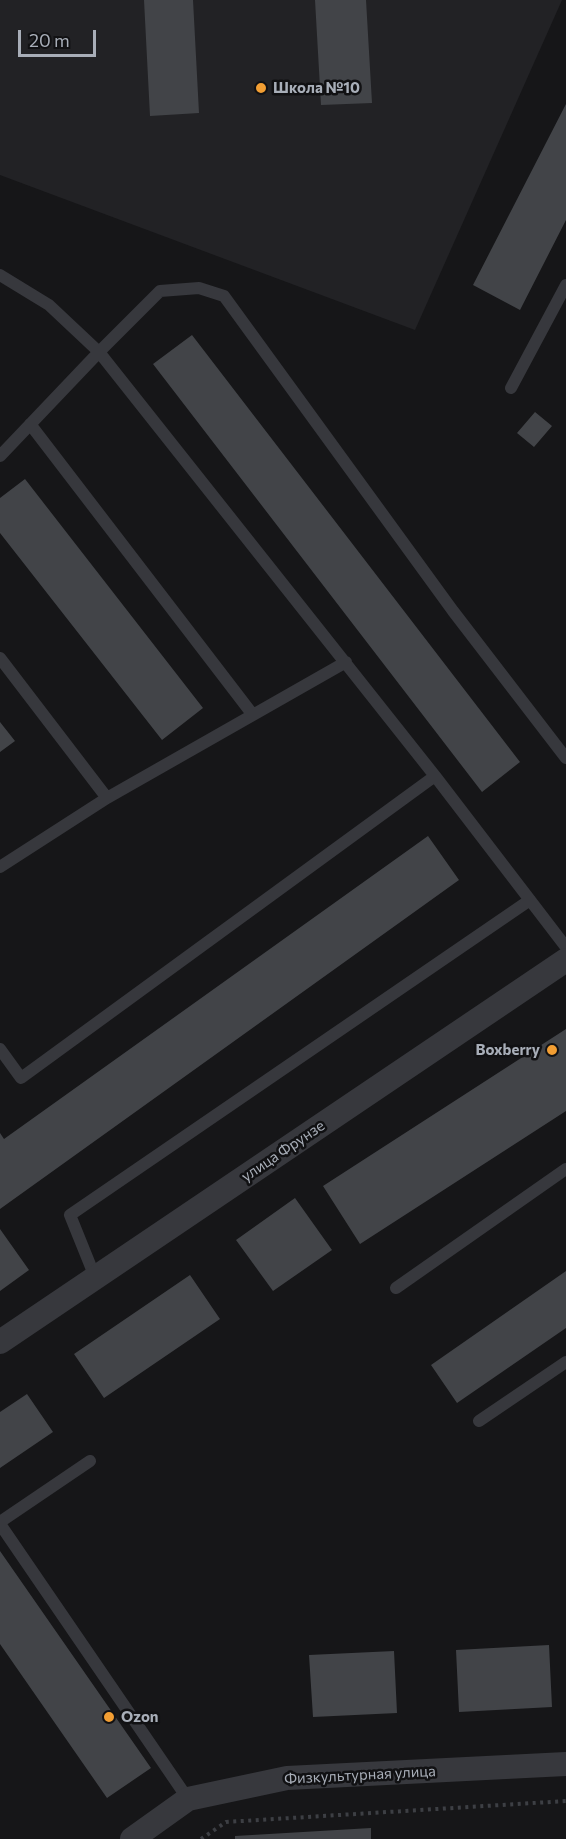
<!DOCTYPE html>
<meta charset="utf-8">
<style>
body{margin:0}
#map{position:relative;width:566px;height:1839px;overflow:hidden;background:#161618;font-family:Commissioner,sans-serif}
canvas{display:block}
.scale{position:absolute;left:18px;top:30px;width:78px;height:27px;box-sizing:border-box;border:3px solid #a8aeb8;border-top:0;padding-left:8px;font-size:18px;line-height:21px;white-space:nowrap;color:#a8aeb8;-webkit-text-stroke:4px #111113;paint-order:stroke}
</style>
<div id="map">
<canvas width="566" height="1839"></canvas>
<div class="scale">20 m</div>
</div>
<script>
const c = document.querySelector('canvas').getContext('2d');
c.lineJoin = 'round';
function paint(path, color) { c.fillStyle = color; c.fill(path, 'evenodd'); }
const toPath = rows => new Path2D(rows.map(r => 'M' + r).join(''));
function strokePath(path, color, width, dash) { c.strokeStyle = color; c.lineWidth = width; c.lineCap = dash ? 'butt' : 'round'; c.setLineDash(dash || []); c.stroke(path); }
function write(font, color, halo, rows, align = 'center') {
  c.font = font + ' Commissioner,sans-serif'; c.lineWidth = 5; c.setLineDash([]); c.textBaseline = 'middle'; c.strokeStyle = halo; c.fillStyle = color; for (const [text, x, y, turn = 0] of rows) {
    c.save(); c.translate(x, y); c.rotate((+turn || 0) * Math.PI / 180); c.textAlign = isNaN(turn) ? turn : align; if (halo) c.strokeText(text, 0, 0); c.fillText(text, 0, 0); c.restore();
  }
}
paint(toPath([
 [0,0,562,0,415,330,0,175]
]), '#222225');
paint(toPath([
 [144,0,193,0,199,113,150,116],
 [315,0,366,0,372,103,321,105],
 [566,104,566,220,520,310,473,285],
 [192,335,520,762,482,792,153,364],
 [535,412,552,426,534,447,517,433],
 [25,479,203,708,162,740,0,533,0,498],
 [0,722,15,741,0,752],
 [428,836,459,880,0,1209,0,1133,4,1139],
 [566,1029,566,1111,360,1244,323,1186],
 [295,1198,332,1250,273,1291,236,1240],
 [0,1229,29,1270,0,1291],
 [566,1271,566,1328,457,1403,431,1365],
 [190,1275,220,1319,104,1398,74,1354],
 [27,1394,53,1432,0,1468,0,1412],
 [0,1551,151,1768,107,1798,0,1644],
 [549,1645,552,1707,459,1712,456,1650],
 [394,1651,397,1713,313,1717,309,1655],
 [371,1828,371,1839,235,1839,235,1836]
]), '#424448');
strokePath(toPath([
 [201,1839,226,1822,566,1801]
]), '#3d3f44', 4, [3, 4.5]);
strokePath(toPath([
 [0,275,49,305,99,352,160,291,199,288,224,296,453,611,566,758],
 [511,388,566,285],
 [30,424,253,715],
 [0,456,99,352,435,776],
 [0,658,107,798],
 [0,867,107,798,346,662],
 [0,1049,21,1078,435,776,566,947],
 [95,1277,70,1215,530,900],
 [396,1288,566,1169],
 [479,1421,566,1362],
 [0,1522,90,1461],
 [0,1524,188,1799]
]), '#37383d', 12);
strokePath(toPath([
 [0,1342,566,960],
 [132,1839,188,1799,287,1778,566,1764]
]), '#37383d', 24);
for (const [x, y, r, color] of [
 [261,88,6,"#f29e33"],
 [552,1050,6,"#f29e33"],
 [109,1717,6,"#f29e33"]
]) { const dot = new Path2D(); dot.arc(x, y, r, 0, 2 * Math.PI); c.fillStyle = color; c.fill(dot); strokePath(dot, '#111113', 2); }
write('bold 15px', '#a8aeb8', '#111113', [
 ["Школа №10",273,88],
 ["Boxberry",540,1050,"right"],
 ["Ozon",121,1717]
], 'left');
write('15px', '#a8aeb8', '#111113', [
 ["улица Фрунзе",283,1151,-34],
 ["Физкультурная улица",360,1775,-3]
]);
</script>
